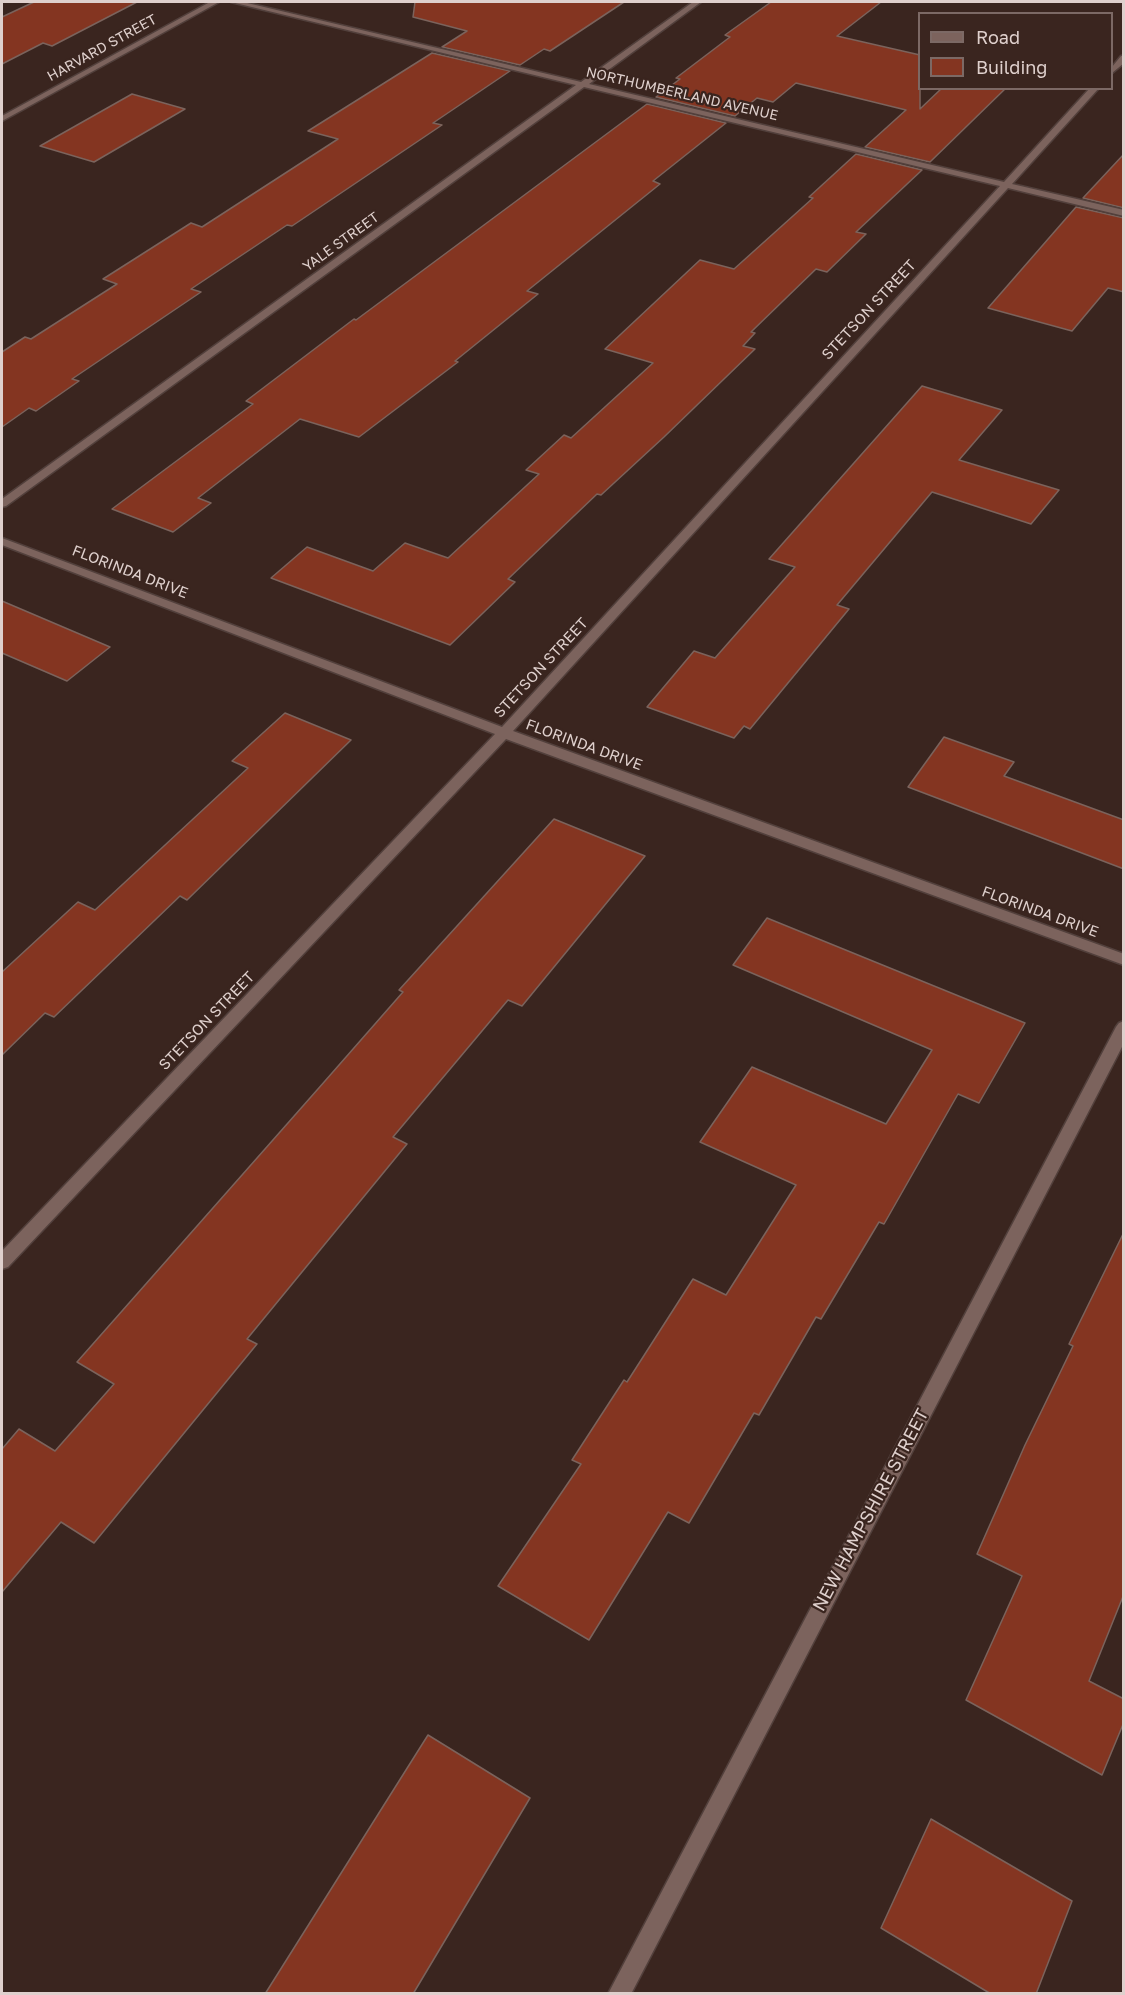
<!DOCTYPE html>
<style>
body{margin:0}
#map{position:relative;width:1125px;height:1995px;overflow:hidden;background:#3a251f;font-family:"Golos Text",sans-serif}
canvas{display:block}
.frame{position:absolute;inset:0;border:3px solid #dfd0cd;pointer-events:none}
.legend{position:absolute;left:918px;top:12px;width:195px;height:78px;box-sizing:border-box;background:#3a251f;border:2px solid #7c6965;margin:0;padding:8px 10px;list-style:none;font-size:18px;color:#dfd0cd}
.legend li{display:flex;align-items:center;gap:12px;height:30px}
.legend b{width:30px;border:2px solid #7c6965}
</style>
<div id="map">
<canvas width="1125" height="1995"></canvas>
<div class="frame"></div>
<ul class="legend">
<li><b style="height:8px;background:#7c635d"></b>Road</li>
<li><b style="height:16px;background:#843521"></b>Building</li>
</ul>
</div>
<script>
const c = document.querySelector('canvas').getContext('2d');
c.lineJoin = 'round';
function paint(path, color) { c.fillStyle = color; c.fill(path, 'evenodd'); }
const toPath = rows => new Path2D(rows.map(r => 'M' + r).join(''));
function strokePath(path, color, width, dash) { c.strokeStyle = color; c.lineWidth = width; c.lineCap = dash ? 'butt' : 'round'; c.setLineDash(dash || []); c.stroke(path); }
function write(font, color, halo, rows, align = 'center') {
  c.font = font + ' "Golos Text",sans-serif'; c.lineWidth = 4.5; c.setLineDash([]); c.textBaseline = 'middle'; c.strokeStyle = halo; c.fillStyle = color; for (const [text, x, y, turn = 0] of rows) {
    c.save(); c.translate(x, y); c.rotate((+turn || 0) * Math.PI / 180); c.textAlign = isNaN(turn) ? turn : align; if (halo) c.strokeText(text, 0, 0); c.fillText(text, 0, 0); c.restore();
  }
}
const building = toPath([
 [34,2,137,2,52,46,43,43,2,64,2,17,34,2],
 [415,2,624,2,550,51,544,49,520,65,442,47,467,31,413,17,415,2],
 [771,2,881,2,837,36,920,55,920,109,942,88,1006,88,930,162,865,147,906,110,796,83,773,102,757,98,735,116,656,97,680,79,676,78,730,37,725,35,771,2],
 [432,53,510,71,433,123,442,125,292,226,287,225,191,289,201,292,72,379,79,381,36,411,29,408,2,427,2,352,25,337,31,339,117,284,103,279,191,223,202,227,338,139,308,131,432,53],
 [132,94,185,109,94,162,40,146,132,94],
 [647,104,726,123,653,181,660,184,527,291,538,294,455,361,458,362,359,437,300,419,198,498,211,503,173,532,112,509,253,404,246,401,354,319,356,320,647,104],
 [856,154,922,170,856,232,866,234,827,272,816,269,751,332,755,333,743,346,755,349,664,437,601,495,597,494,508,579,515,582,450,645,271,578,307,547,373,571,405,543,448,558,539,474,526,470,564,435,571,438,653,363,605,349,700,260,734,269,813,198,809,197,856,154],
 [1124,154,1124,208,1083,198,1124,154],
 [1076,207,1124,218,1124,292,1108,288,1072,331,988,308,1076,207],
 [922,386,1002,410,959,460,1059,490,1031,524,932,492,837,605,849,609,750,729,744,726,734,738,647,707,694,651,715,658,795,567,769,559,922,386],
 [2,601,110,647,67,681,2,653,2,601],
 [285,713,351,740,187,900,180,896,54,1017,45,1013,2,1055,2,972,78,902,95,910,248,768,232,761,285,713],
 [944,737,1014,762,1004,776,1124,820,1124,869,908,787,944,737],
 [554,819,645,856,522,1006,508,1000,393,1137,407,1144,247,1339,257,1344,94,1543,61,1522,2,1592,2,1449,19,1429,55,1451,114,1384,77,1362,325,1081,403,992,399,990,554,819],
 [767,918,1025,1023,979,1103,958,1094,884,1224,879,1222,821,1319,816,1317,759,1415,754,1413,689,1523,668,1512,589,1640,498,1586,581,1464,572,1460,624,1380,627,1382,693,1279,726,1295,796,1185,700,1142,752,1067,886,1124,932,1050,733,965,767,918],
 [1124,1232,1124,1594,1089,1681,1124,1699,1124,1722,1102,1775,966,1700,1022,1576,977,1554,1025,1445,1073,1346,1069,1344,1124,1232],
 [428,1735,530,1798,413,1994,265,1994,428,1735],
 [931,1819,1072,1901,1036,1994,991,1994,881,1928,931,1819]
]);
paint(building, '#843521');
strokePath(building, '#7b635c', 1.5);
const street = toPath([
 [210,2,219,2,2,121,2,116,210,2],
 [231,2,243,2,581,82,693,2,701,2,589,84,1004,182,1090,88,1099,88,1012,184,1124,210,1124,216,1008,188,513,731,1124,954,1124,965,506,739,8,1267,2,1269,2,1251,495,734,2,545,2,538,502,727,1000,186,584,87,6,506,2,507,2,499,576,85,231,2],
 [1121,56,1124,56,1124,63,1112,73,1112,67,1121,56],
 [1124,1021,1124,1043,631,1994,608,1994,1116,1027,1119,1023,1124,1021]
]);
strokePath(street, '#52403c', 3);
paint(street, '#7c635d');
write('14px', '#dfd0cd', '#3a251f', [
 ["HARVARD STREET",102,48,-29],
 ["NORTHUMBERLAND AVENUE",682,94,13],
 ["YALE STREET",341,242,-36]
]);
write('15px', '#dfd0cd', '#3a251f', [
 ["STETSON STREET",869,310,-47],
 ["FLORINDA DRIVE",130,572,21],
 ["STETSON STREET",541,668,-47],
 ["FLORINDA DRIVE",584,745,20],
 ["FLORINDA DRIVE",1040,912,20],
 ["STETSON STREET",207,1021,-46]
]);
write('18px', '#dfd0cd', '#3a251f', [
 ["NEW HAMPSHIRE STREET",871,1510,-62]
]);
</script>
